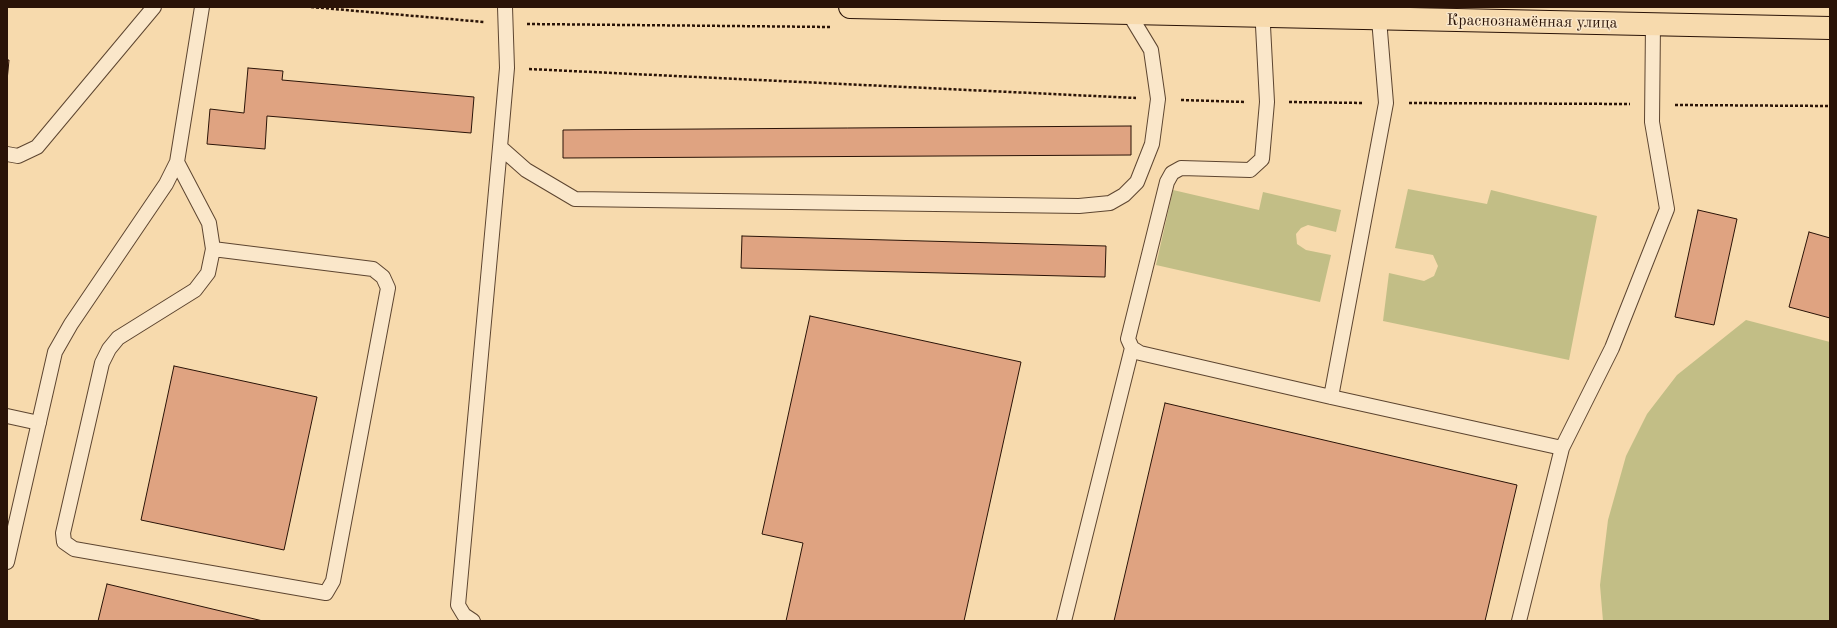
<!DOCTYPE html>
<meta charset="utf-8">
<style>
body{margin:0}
#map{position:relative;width:1837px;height:628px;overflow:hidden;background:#f7daad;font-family:"Old Standard TT",serif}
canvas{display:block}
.frame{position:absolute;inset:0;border:8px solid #2a1307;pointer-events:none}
</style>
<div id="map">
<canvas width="1837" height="628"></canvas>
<div class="frame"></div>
</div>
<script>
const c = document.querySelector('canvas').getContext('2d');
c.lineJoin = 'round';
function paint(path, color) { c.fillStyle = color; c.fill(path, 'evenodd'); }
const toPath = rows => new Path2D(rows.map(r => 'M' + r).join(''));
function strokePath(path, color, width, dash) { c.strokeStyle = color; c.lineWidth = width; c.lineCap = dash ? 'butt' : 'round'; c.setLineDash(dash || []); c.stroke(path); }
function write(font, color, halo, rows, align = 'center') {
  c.font = font + ' "Old Standard TT",serif'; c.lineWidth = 3; c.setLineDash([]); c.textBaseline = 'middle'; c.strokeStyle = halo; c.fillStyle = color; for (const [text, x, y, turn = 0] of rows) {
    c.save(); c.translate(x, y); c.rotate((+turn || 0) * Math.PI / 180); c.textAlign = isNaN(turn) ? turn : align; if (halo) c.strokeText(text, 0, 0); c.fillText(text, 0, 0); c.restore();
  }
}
paint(toPath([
 [1408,189,1487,204,1491,190,1597,216,1569,360,1383,321,1389,273,1424,281,1434,276,1438,266,1433,255,1395,248],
 [1173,190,1259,210,1263,192,1341,210,1336,232,1308,225,1301,228,1296,234,1297,244,1306,250,1331,255,1320,302,1156,265],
 [1746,320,1830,342,1830,621,1603,621,1600,585,1608,520,1626,456,1647,414,1677,375]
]), '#c2be86');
const building = toPath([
 [7,60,9,60,7,81,7,60],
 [248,68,283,71,282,80,474,97,471,133,267,116,265,149,207,144,210,109,244,113,248,68],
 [1131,126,1131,155,563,158,563,130,1131,126],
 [1698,210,1737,219,1714,325,1675,317,1698,210],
 [1809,232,1830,238,1830,318,1789,307,1809,232],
 [742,236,1106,246,1105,277,741,268,742,236],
 [810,316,1021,362,964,621,786,621,803,543,762,534,810,316],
 [174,366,317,397,284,550,141,520,174,366],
 [1165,403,1517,485,1485,621,1114,621,1165,403],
 [107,584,263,621,98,621,107,584]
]);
paint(building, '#dfa381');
strokePath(building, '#2a1307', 1);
const service = toPath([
 [505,7,507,68,500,147,526,170,575,199,1079,206,1110,203,1124,195,1137,182,1152,144,1158,99,1151,50,1128,12],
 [1262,7,1267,102,1262,159,1250,170,1181,168,1172,173,1167,182,1128,339,1132,348,1140,353,1331,397,1562,448,1519,621],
 [7,154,18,156,37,147,154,7],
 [177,162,209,223,213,249,208,273,195,290,118,338,109,349,102,363,63,533,64,542,74,549,326,593,333,581,388,288,383,277,373,269,213,249],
 [1331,397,1386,103,1378,7],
 [7,416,39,423],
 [1562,448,1612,348,1667,209,1652,122,1653,24],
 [7,562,55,352,71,324,166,184,177,162,202,7],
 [473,621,464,615,458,605,500,147],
 [1064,621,1132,348]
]);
const trunk = toPath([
 [850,7,1830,28]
]);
strokePath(service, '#5d4530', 16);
strokePath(trunk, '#2a1307', 24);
strokePath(toPath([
 [311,7,484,22],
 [527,24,832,27],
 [529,69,1136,98],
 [1181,100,1246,102],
 [1289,102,1364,103],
 [1409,103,1630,104],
 [1675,105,1830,106]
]), '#2a1307', 2.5, [3, 2]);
strokePath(service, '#fae7ca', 14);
strokePath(trunk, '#f7daad', 22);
write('16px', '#2a1307', '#fae7ca', [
 ["Краснознамённая улица",1532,22,1]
]);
</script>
